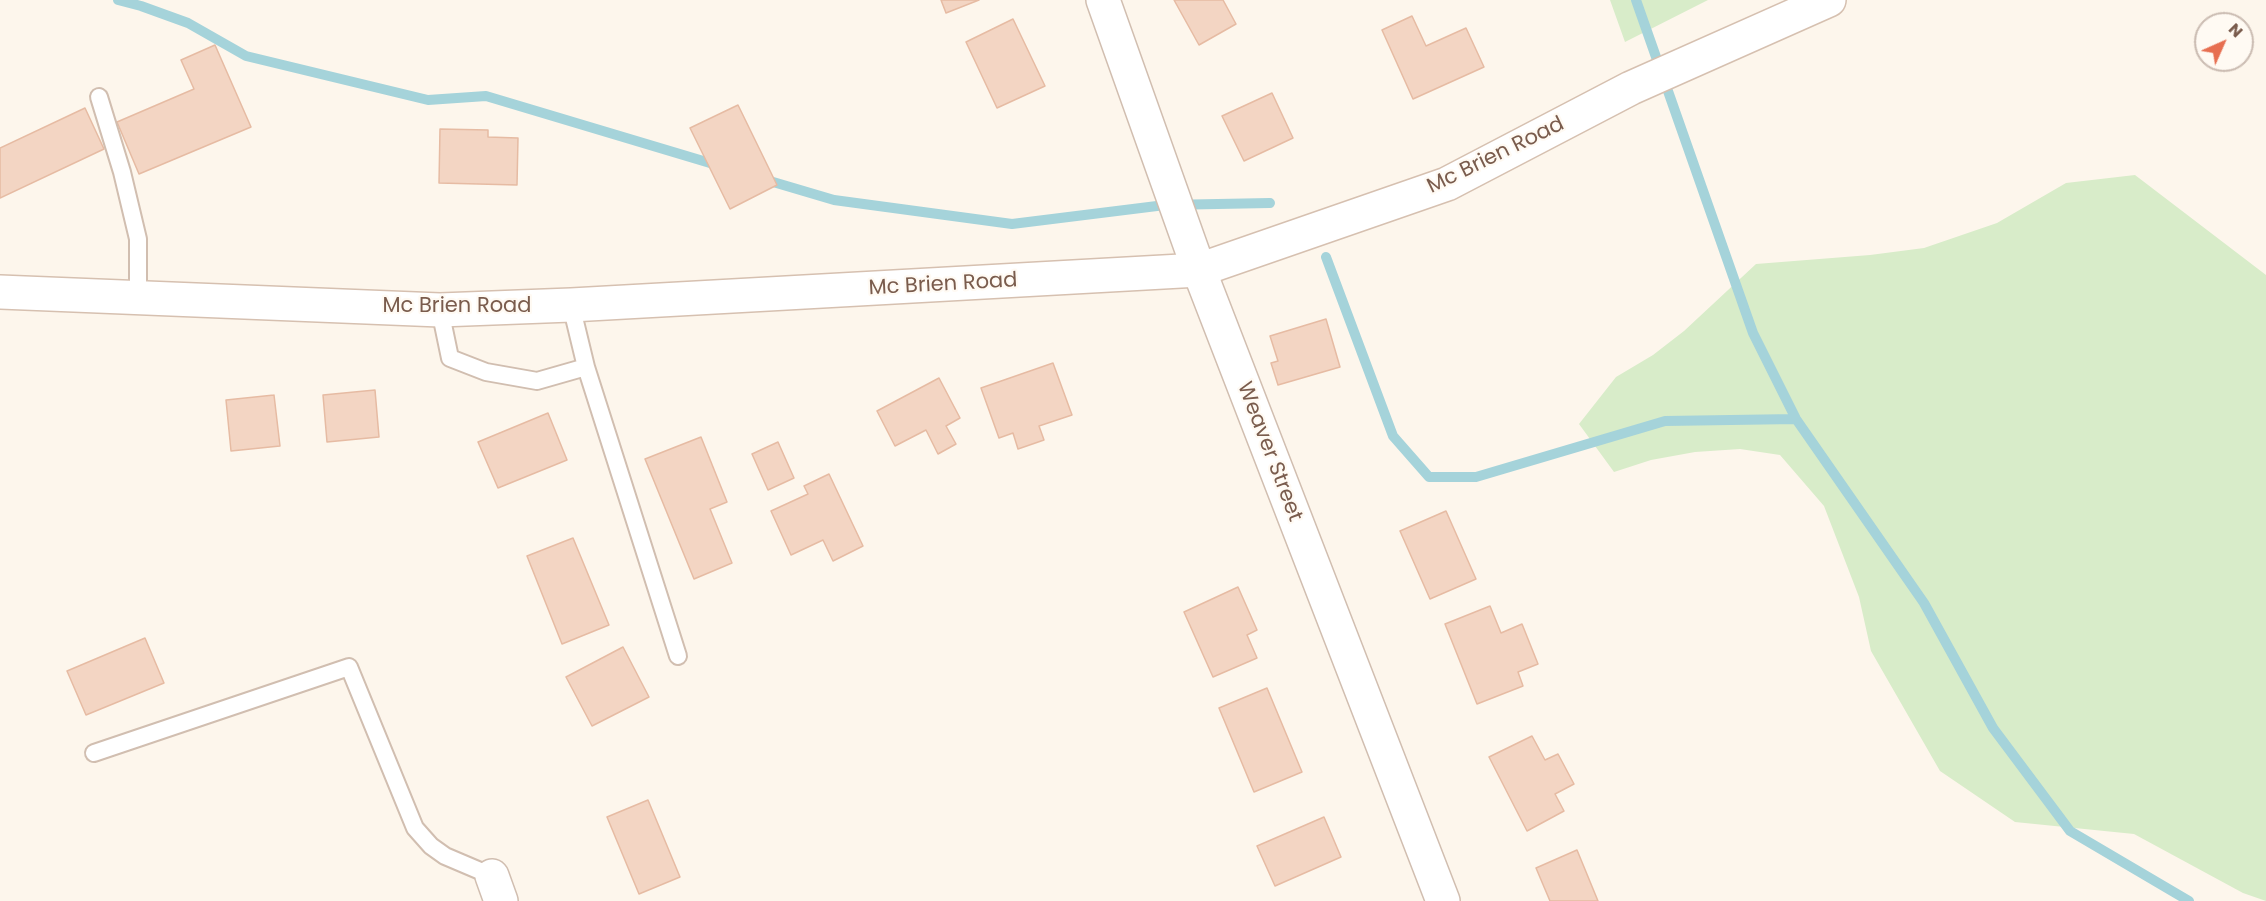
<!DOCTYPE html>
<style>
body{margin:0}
#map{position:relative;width:2266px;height:901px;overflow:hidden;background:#fdf6ec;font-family:Poppins,sans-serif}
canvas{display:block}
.north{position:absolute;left:2194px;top:12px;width:60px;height:60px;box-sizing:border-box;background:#fffaf3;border:2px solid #cabbb1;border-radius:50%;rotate:45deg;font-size:16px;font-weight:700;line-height:24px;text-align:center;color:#7a5c4d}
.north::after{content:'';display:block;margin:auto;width:21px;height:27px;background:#e76f51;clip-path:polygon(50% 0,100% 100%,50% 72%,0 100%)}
</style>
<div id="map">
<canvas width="2266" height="901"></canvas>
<div class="north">N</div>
</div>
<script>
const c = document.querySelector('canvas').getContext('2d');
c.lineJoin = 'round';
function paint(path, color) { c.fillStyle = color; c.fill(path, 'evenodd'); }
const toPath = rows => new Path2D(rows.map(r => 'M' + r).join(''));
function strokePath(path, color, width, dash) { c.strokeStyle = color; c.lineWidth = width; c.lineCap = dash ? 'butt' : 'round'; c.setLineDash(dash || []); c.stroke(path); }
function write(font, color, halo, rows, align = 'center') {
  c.font = font + ' Poppins,sans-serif'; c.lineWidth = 4.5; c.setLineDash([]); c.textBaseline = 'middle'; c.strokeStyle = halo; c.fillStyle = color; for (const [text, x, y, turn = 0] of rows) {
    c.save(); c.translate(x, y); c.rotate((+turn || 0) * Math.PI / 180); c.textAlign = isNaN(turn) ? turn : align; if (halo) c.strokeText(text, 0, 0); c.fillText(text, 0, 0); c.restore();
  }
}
paint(toPath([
 [1610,0,1708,0,1625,42],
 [2135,175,2266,275,2266,901,2243,893,2134,834,2015,822,1940,771,1871,651,1859,597,1824,506,1780,455,1740,449,1695,452,1651,460,1614,472,1579,424,1616,377,1653,355,1684,331,1756,264,1870,255,1924,248,1997,223,2066,183]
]), '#d8ecc9');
strokePath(toPath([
 [118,0,141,6,188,23,246,56,428,100,486,96,720,166],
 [1636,0,1753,333,1796,419,1924,603,1993,728,2070,831,2189,901],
 [763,179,834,200,1012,224,1165,205,1270,203],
 [1326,257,1393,436,1429,477,1476,477,1665,421,1796,419]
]), '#a5d3da', 10);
const building = toPath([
 [941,0,979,0,946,13,941,0],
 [1174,0,1223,0,1236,24,1199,45,1174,0],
 [1412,16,1426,46,1466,28,1484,67,1413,99,1382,30,1412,16],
 [1013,19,1045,86,997,108,966,42,1013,19],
 [215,45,251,127,139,174,117,122,194,89,181,60,215,45],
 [1272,93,1293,138,1244,161,1222,116,1272,93],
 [738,105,777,185,730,209,690,128,738,105],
 [85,108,104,149,0,198,0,148,85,108],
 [440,129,488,130,488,137,518,138,517,185,439,183,440,129],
 [1326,319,1340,367,1278,385,1271,363,1278,361,1270,336,1326,319],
 [1053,363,1072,415,1039,426,1044,440,1018,449,1013,433,999,438,981,388,1053,363],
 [939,378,960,418,946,426,956,444,938,454,926,430,895,446,877,411,939,378],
 [375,390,379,437,327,442,323,395,375,390],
 [274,395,280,446,231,451,226,400,274,395],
 [548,413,567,460,498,488,478,442,548,413],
 [701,437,727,502,710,509,732,563,694,579,645,459,701,437],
 [778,442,794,478,768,490,752,454,778,442],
 [829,474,863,546,833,561,823,540,791,555,771,511,808,494,804,486,829,474],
 [1446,511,1476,579,1430,599,1400,531,1446,511],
 [573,538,609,625,562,644,527,556,573,538],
 [1238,587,1257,630,1247,635,1257,658,1213,677,1184,612,1238,587],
 [1490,606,1501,633,1522,624,1538,664,1518,672,1523,686,1477,704,1445,624,1490,606],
 [145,638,164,683,86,715,67,671,145,638],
 [623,647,649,697,592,726,566,677,623,647],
 [1267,688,1302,772,1254,792,1219,708,1267,688],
 [1532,736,1545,760,1558,754,1574,784,1555,794,1564,811,1527,831,1489,757,1532,736],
 [648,800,680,877,639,894,607,817,648,800],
 [1324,817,1341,857,1275,886,1257,846,1324,817],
 [1577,850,1598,901,1550,901,1536,868,1577,850]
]);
paint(building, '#f3d5c3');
strokePath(building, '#e6bba3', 1.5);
const lane = toPath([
 [99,97,122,172,138,239,138,298],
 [571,305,586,367,678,656],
 [440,310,450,358,486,372,537,381,586,367],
 [94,753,349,667,415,828,431,846,445,856,492,876]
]);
const street = toPath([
 [1103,0,1199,270,1443,901],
 [492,876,501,901]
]);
const secondary = toPath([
 [0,292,440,310,571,305,1199,270,1447,184,1631,88,1829,0]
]);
strokePath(lane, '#d1beb0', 20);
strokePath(street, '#d1beb0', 36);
strokePath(secondary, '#d6c0b0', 36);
strokePath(lane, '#fff', 16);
strokePath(street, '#fff', 33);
strokePath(secondary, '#fff', 33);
write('21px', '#7a5c4d', '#fffaf3', [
 ["Mc Brien Road",1496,156,-26],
 ["Mc Brien Road",943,285,-3],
 ["Mc Brien Road",457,307],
 ["Weaver Street",1269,452,69]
]);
</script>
